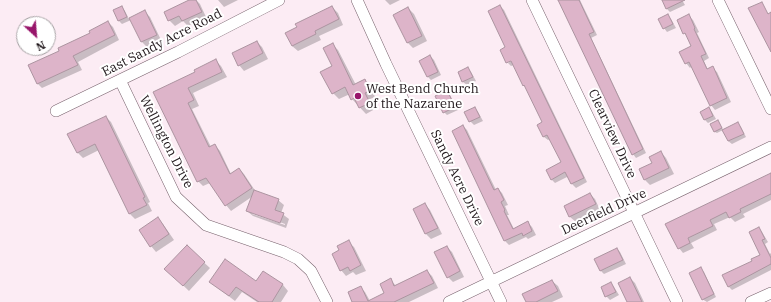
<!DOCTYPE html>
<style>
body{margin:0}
#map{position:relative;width:771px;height:302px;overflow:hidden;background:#fcecf4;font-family:"IBM Plex Serif",serif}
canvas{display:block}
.north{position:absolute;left:16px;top:16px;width:40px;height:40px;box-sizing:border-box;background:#fff;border:1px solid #a6a2a4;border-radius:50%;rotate:154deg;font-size:11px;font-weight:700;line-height:16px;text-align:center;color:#20171b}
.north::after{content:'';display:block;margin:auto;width:14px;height:18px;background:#98156b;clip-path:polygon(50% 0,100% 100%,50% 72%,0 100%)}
</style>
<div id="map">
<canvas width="771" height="302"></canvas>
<div class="north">N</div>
</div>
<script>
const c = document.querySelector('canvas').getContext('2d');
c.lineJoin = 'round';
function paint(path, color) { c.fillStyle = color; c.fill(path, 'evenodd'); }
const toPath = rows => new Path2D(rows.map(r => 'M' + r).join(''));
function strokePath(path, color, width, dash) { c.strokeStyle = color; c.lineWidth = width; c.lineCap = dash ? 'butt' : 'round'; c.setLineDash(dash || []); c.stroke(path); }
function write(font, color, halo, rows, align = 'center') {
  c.font = font + ' "IBM Plex Serif",serif'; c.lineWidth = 4; c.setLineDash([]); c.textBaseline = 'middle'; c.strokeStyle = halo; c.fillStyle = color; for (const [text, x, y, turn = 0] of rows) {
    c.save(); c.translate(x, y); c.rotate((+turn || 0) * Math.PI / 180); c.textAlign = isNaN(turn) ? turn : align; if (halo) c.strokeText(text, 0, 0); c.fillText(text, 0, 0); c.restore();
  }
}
paint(toPath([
 [192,0,196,0,200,4,206,17,188,26,183,21,175,26,169,20],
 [218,0,238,0,224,7],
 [385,0,400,0,390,5],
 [559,0,580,0,597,35,591,38,646,153,636,158,633,154],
 [663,0,682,0,685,5,670,12,667,9],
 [500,6,504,10,587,182,576,188,572,184,569,176,555,183,551,179,562,163,550,139,548,140,544,137,543,123,527,88,523,85,514,65,511,66,508,63,515,59,507,48],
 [122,7,125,11,129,19,144,11,150,17,161,40,147,47,142,42,131,20,122,24,119,21],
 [332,7,338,13,343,25,319,36,321,40,298,51,292,46],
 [408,8,414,14,427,41,413,48,408,43],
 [688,15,693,20,699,32,697,33,709,58,704,61,708,70,712,68,717,72,731,102,715,110,711,105,692,66,690,68,686,63,692,47,688,37,684,33],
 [668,16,671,19,676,28,667,32,664,28],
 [108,22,113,27,119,40,78,62,82,70,42,88,37,83,61,51],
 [257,42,262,47,268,59,244,71,239,65],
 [332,44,338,50,356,85,364,80,370,86,375,97,370,99,375,109,366,114,352,99,350,94,339,99,333,93],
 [430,56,434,60,441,75,431,80,428,77],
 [216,61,221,66,227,77,193,93,199,106,192,109,211,147,215,145,220,151,231,174,239,169,244,174,256,192,278,200,284,205,281,213,289,219,286,228,253,216,247,211,253,196,231,211,226,205,210,183,203,186,198,181,155,92,196,73],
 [252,212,285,224,285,225,252,214],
 [468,69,471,72,476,81,467,85,463,82,459,73],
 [447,91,450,95,458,110,447,115,444,112],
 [475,108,478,112,483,121,474,125,470,121],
 [709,108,712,112,716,119,708,123,705,120],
 [106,117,111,122,150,202,148,203,152,211,135,219,130,214,99,150,83,158,77,152],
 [718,121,724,131,738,124,741,127,746,137,732,144,728,141,723,130,717,133,715,132,711,124],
 [463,126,467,130,496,190,498,189,502,193,508,205,505,206,509,215,507,215,514,229,528,223,532,227,536,235,528,239,526,237,509,245,505,241,453,131],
 [661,152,666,158,674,174,650,185,645,180,640,170,653,163],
 [771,174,771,200,743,214,745,217,735,222,730,217,714,224,717,230,691,243,694,248,683,253,679,248,667,224],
 [590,194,595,199,600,210,576,222,570,217,565,206],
 [425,204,430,210,442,234,431,239,426,234,414,210],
 [158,219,163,224,174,240,156,252,151,246],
 [759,228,762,232,768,242,765,244,770,254,771,253,771,270,732,290,728,286,753,261,762,255],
 [348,242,354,247,366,271,356,275,353,272,346,276,341,270,341,251],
 [187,247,210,268,189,291,166,269],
 [447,247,452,252,464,277,453,282,448,277],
 [617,249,620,252,626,264,604,274,601,271,595,259],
 [701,269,704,272,716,297,707,302,702,299],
 [427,271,432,276,438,288,409,302,353,302,360,287,365,292,370,301,385,293,391,280,396,286],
 [263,272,283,285,288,291,281,302,257,302,242,292,235,301,210,282,256,282],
 [630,278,635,283,644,302,628,302],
 [552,281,558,286,563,297,552,302,527,302],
 [611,283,614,287,619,295,610,300,606,296]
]), '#0003');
const building = toPath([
 [189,0,196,0,202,12,182,21,179,16,168,21,164,12,189,0],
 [558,0,579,0,594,32,589,34,643,149,632,155,558,0],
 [662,0,685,0,666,9,662,0],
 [762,2,768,14,771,12,771,52,748,8,762,2],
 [500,5,584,178,571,184,565,172,551,180,546,170,561,162,547,135,543,137,537,125,542,122,524,85,523,86,511,61,506,63,500,50,505,47,488,11,500,5],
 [122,6,127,17,118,21,113,10,122,6],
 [332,6,339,19,315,31,316,34,292,46,285,33,297,27,295,24,332,6],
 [408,7,422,36,407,43,393,15,408,7],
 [145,10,157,35,141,42,129,18,145,10],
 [668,14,673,24,663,29,658,19,668,14],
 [689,14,695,28,694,29,706,54,701,56,707,69,713,66,727,98,710,106,689,62,685,64,679,52,691,46,685,33,683,34,677,20,689,14],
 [108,21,115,35,73,56,78,65,37,84,28,65,59,51,58,48,90,33,89,31,108,21],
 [257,41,263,53,238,66,232,53,257,41],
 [333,43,353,85,365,79,370,91,365,93,370,103,359,108,354,98,351,100,345,87,332,94,320,72,332,66,323,48,333,43],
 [430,55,438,72,427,77,419,61,430,55],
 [216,59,222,72,188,88,194,100,188,103,209,147,215,144,230,174,239,168,252,188,225,206,206,178,197,182,153,92,195,72,194,70,216,59],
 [468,67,473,77,462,82,458,72,468,67],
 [447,90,455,107,443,113,435,96,447,90],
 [475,107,480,117,469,122,464,112,475,107],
 [709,107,713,116,704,120,700,112,709,107],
 [106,116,145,197,143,198,147,205,129,214,95,144,77,153,67,134,106,116],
 [718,120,722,128,714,132,710,124,718,120],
 [738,122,744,134,728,141,722,130,738,122],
 [463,125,494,190,498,188,504,200,501,202,505,210,504,211,513,229,528,221,532,231,523,236,522,233,504,241,452,131,463,125],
 [661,151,669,168,644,180,639,169,652,163,649,157,661,151],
 [771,173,771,194,740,209,741,212,729,218,726,212,710,220,713,226,688,238,690,243,678,249,665,224,771,173],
 [254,190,279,199,275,210,284,213,280,223,246,211,254,190],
 [590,193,596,204,569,217,564,206,590,193],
 [425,203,438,228,425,234,413,209,425,203],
 [158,217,169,234,150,247,139,230,158,217],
 [759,227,765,239,762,240,771,258,771,264,728,287,722,275,752,261,751,259,760,255,749,232,759,227],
 [349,240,361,265,350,271,348,267,340,271,332,254,339,250,337,246,349,240],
 [187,245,205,262,183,286,164,269,187,245],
 [447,246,460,271,447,278,434,252,447,246],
 [617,248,623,260,600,271,594,259,617,248],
 [225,259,256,281,263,271,283,284,272,302,259,302,236,287,229,296,209,282,225,259],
 [701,267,714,294,702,300,689,273,701,267],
 [427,270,434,283,394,302,352,302,348,292,361,286,368,301,384,293,380,284,391,278,394,286,427,270],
 [630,277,642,302,627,302,618,283,630,277],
 [552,280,558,291,536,302,526,302,522,294,552,280],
 [611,282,616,292,605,297,601,287,611,282]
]);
paint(building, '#ddb4c9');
strokePath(building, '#ac94a0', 1);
const street = toPath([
 [357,0,386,64,501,302],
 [532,0,677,302],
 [718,0,771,109],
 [120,80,176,197,206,225,284,252,298,259,311,271,327,302],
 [56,111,178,52,279,0],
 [449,302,771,147],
 [751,302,771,293]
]);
strokePath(street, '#77616c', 12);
strokePath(street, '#fff', 11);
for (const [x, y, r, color] of [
 [358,96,4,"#98156b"]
]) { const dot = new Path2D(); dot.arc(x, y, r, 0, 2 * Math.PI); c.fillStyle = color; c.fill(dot); strokePath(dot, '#fff', 1.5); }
write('13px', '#20171b', '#fff', [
 ["East Sandy Acre Road",162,43,-27],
 ["Clearview Drive",612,134,65],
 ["Wellington Drive",166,142,63],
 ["Sandy Acre Drive",457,178,64],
 ["Deerfield Drive",604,212,-25]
]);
write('13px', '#20171b', '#fff', [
 ["West Bend Church",366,89],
 ["of the Nazarene",366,104]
], 'left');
</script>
